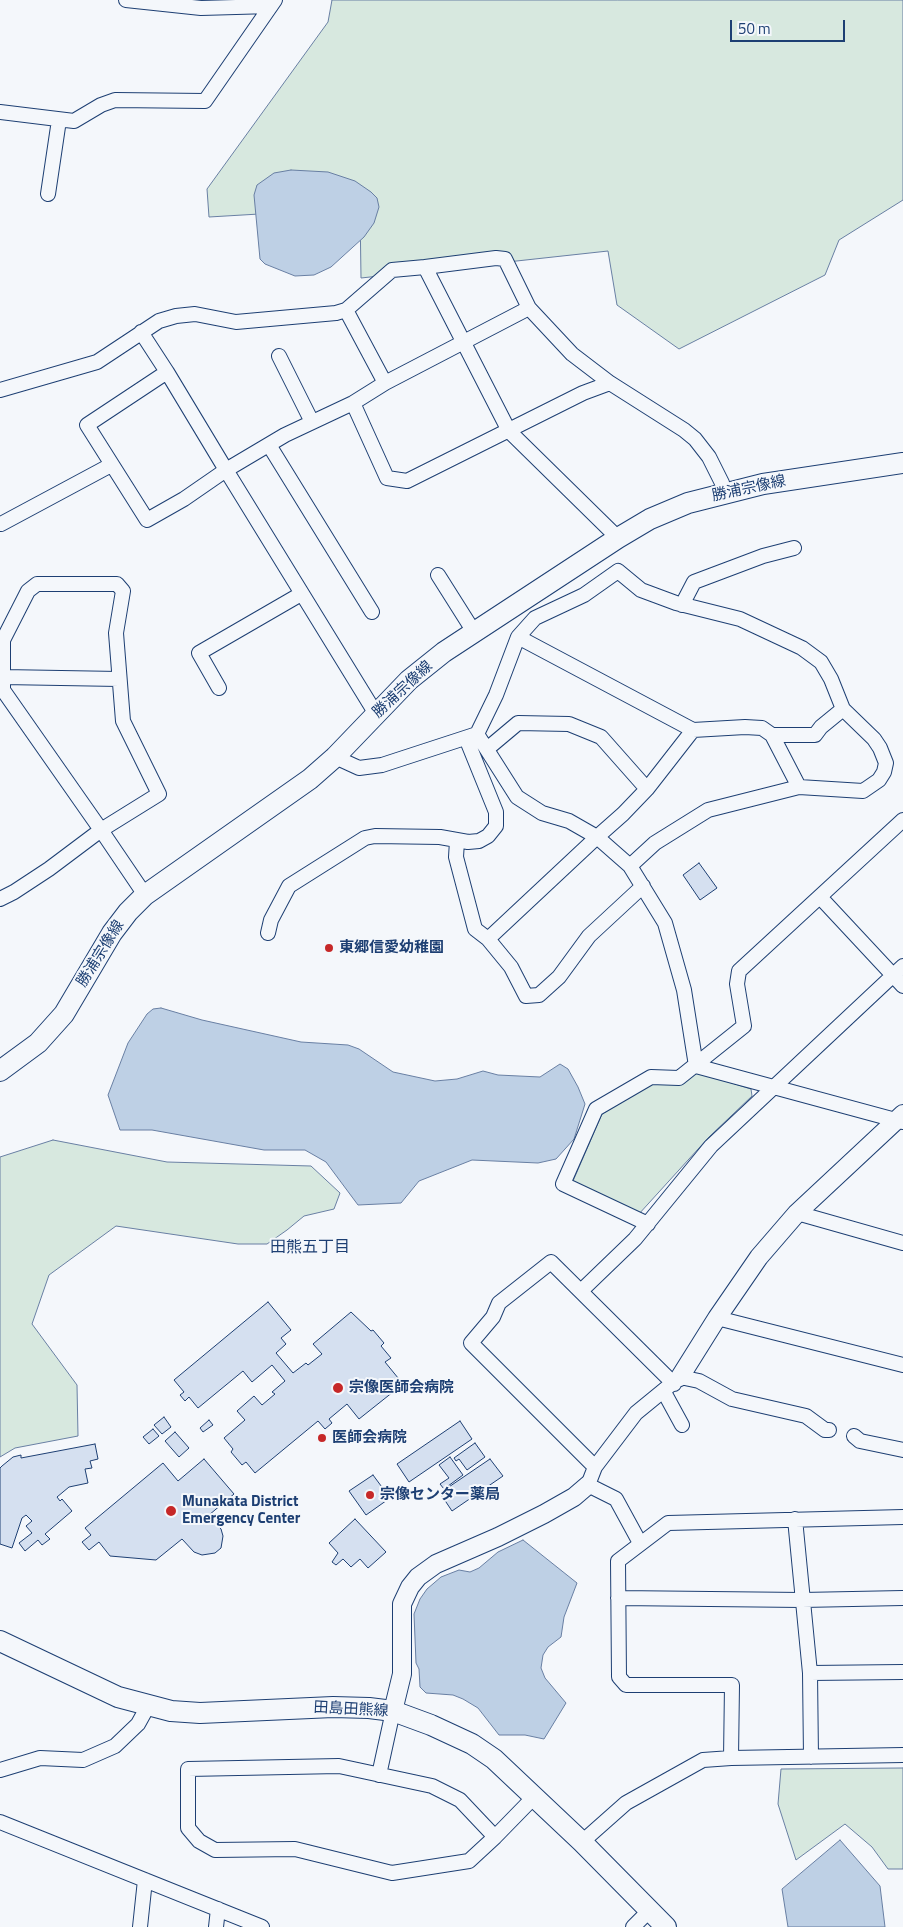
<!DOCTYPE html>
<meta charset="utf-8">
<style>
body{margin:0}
#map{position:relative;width:903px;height:1927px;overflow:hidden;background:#f4f7fb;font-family:"Titillium Web",sans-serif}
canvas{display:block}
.scale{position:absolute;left:730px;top:20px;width:115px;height:22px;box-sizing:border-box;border:2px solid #1d3f73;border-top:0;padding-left:6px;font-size:15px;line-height:18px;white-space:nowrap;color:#1d3f73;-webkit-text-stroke:4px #f4f7fb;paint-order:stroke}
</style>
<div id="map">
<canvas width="903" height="1927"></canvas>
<div class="scale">50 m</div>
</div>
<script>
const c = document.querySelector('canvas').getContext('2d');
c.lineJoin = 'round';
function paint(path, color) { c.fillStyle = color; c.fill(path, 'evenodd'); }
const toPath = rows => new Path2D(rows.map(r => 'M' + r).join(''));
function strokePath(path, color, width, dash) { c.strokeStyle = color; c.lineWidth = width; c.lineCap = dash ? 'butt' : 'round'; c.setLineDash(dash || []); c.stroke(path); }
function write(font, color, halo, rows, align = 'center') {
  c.font = font + ' "Titillium Web","Noto Sans JP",sans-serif'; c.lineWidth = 4; c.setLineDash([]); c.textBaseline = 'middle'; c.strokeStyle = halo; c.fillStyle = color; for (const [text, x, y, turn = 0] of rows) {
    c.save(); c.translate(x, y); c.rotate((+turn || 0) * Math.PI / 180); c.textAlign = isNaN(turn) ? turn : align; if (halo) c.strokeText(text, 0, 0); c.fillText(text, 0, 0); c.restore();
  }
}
const green = toPath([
 [332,0,903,0,903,200,839,240,825,275,679,349,617,305,608,251,361,278,360,208,209,217,207,189,328,22,332,0],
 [700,1073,751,1089,752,1096,709,1137,638,1215,573,1181,602,1114,652,1083,700,1073],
 [53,1140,167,1162,311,1166,340,1193,334,1209,304,1216,287,1230,267,1244,238,1244,116,1226,49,1275,32,1324,77,1385,78,1436,15,1448,0,1457,0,1157,53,1140],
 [903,1768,903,1869,888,1869,872,1847,845,1824,796,1860,778,1804,781,1769,903,1768]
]);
paint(green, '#d7e8df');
strokePath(green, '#687fa3', 1);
const water = toPath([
 [291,170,328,172,355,181,371,192,377,198,379,207,374,223,364,237,331,267,314,275,295,276,265,264,260,259,254,195,257,185,274,173,291,170],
 [161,1008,202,1020,301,1042,348,1045,359,1049,393,1072,435,1081,457,1079,483,1071,498,1075,540,1077,560,1064,568,1069,578,1087,585,1104,574,1139,556,1159,538,1163,472,1160,419,1181,401,1203,358,1205,326,1162,305,1150,264,1150,152,1130,120,1130,108,1095,128,1043,147,1014,153,1009,161,1008],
 [523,1540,577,1583,564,1617,561,1637,548,1647,543,1655,541,1668,545,1678,566,1703,544,1739,525,1735,499,1735,478,1708,463,1699,453,1695,426,1693,420,1687,419,1669,416,1663,414,1614,420,1599,427,1589,441,1577,459,1570,470,1572,479,1568,498,1552,523,1540],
 [840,1840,880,1886,885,1927,788,1927,782,1889,840,1840]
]);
paint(water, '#bed0e5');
strokePath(water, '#687fa3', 1);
const building = toPath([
 [699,863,717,888,700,900,683,875,699,863],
 [268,1302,291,1330,281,1338,286,1344,276,1353,293,1373,306,1363,308,1365,322,1354,313,1344,351,1312,371,1331,373,1330,384,1343,381,1346,391,1358,385,1362,403,1384,359,1419,347,1404,329,1419,332,1423,325,1429,318,1421,255,1473,246,1462,242,1465,231,1452,233,1449,224,1438,245,1420,237,1411,254,1396,262,1405,275,1394,272,1392,285,1381,272,1365,252,1382,243,1371,198,1408,189,1397,185,1401,180,1395,184,1392,174,1380,268,1302],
 [164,1417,171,1427,162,1434,154,1425,164,1417],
 [209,1420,213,1425,203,1432,200,1428,209,1420],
 [460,1421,472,1439,409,1482,397,1464,460,1421],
 [153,1429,159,1436,149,1444,143,1437,153,1429],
 [175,1432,189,1448,179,1457,165,1441,175,1432],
 [475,1443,485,1457,467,1470,459,1459,456,1461,454,1458,475,1443],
 [95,1444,98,1459,90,1461,92,1468,85,1469,88,1483,69,1487,57,1497,60,1501,62,1499,72,1511,45,1534,50,1539,42,1545,38,1540,25,1551,19,1543,32,1533,26,1526,32,1521,26,1515,22,1518,12,1548,0,1544,0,1468,2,1466,13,1457,21,1455,21,1458,95,1444],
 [450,1457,463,1475,444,1489,440,1484,449,1478,439,1465,450,1457],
 [204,1459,234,1494,209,1515,221,1529,223,1536,221,1548,215,1553,202,1555,194,1552,182,1539,156,1560,110,1556,99,1542,89,1550,82,1542,91,1535,85,1528,163,1463,178,1481,204,1459],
 [490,1459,503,1476,452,1511,440,1493,490,1459],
 [373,1475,390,1498,366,1515,349,1491,373,1475],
 [355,1519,386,1552,368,1568,360,1559,351,1567,343,1559,336,1565,332,1562,338,1553,329,1543,355,1519]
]);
paint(building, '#d5e0f0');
strokePath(building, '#1d3f73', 1);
const minor = toPath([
 [126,0,201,8,271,6],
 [0,112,74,121,101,105,115,100,205,101,275,0],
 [48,194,59,120],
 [425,267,496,258,505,259,529,308],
 [346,310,385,383],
 [141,332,167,372,226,470,184,499,147,520,87,425,167,372],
 [279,356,312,422],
 [0,390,97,362,159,321,176,316,195,314,236,322,336,313,346,310,392,270,425,267,509,431,618,538],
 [353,403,387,478,407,481,583,393,610,383],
 [269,445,372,612],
 [1,524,111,465],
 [438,575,474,632],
 [682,605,694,582,763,556,794,548],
 [518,637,535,618,584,595,618,571,641,590,676,603,740,619,802,648,821,662,831,679,843,709,874,739,880,748,886,763,884,772,879,780,863,791,799,787,708,810,655,843,630,866],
 [3,677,119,679],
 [219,688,199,653,301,594],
 [376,714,226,470,285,435,353,403,385,383,529,308,572,354,610,383,684,430,695,439,709,457,722,483,725,493],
 [477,734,517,797,542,813,569,821,597,837,630,866,665,923,684,990,696,1066],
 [772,735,815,735,821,727,843,709],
 [487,749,518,723,569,724,601,737,647,789],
 [335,757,359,768,382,765,477,734,496,695,518,637,693,730,745,727,762,728,772,735,799,787],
 [457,841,456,857,475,929,488,939,511,967,526,996,539,995,559,977,589,936,643,886],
 [820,897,903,986],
 [0,899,14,892,49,869,101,830,159,794,123,721,116,633,123,591,117,584,37,584,28,591,3,640,3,690,101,830,145,895],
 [268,933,271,920,289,886,365,838,375,836,440,837,468,842,479,841,488,836,496,826,496,812,466,738],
 [488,939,597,837,623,814,647,789,693,730],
 [696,1066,903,1122],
 [797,1213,903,1243],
 [648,1224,563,1184,596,1109,651,1077,679,1078,744,1026,737,984,739,971,903,820],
 [581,1291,635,1239,711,1146,903,966],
 [717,1318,903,1365],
 [664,1392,682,1425],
 [854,1436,860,1441,903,1450],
 [595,1467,471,1343,493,1317,499,1303,551,1262,674,1384],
 [795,1519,810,1673,811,1757],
 [640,1543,616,1499,588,1485,595,1467,636,1413,680,1377,699,1381,732,1399,806,1416,825,1430,829,1430],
 [618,1598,802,1600,903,1598],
 [810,1673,903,1672],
 [731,1758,732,1685,626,1685,619,1677,618,1561,668,1523,903,1517],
 [0,1770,40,1758,83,1760,115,1746,138,1724,148,1706],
 [379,1775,393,1711],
 [0,1822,262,1927],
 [495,1837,460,1800,432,1786,339,1766,188,1769,188,1828,199,1841,215,1850,295,1849,392,1873,469,1861,495,1837,534,1797],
 [582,1842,626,1803,703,1760,731,1758,903,1755],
 [140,1927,145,1880],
 [216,1927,218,1909],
 [633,1927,650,1910]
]);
const tertiary = toPath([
 [680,1377,717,1318,759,1257,797,1213,903,1114],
 [393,1711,402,1674,402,1604,410,1587,418,1577,436,1564,498,1537,544,1514,574,1497,588,1485]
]);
const secondary = toPath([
 [0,1071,38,1043,64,1014,112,933,128,912,145,895,310,779,335,757,409,680,444,652,618,538,650,519,688,503,763,484,903,463],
 [0,1641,118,1697,171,1711,200,1713,333,1707,369,1708,393,1711,431,1725,472,1744,494,1759,582,1842,666,1927]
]);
strokePath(minor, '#1d3f73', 16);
strokePath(tertiary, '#1d3f73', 20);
strokePath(secondary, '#1d3f73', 22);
strokePath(minor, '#f4f7fb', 14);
strokePath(tertiary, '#f4f7fb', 18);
strokePath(secondary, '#f4f7fb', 20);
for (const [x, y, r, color] of [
 [329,948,5,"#c62828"],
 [338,1388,6,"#c62828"],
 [322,1438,5,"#c62828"],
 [370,1495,5,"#c62828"],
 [171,1511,6,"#c62828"]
]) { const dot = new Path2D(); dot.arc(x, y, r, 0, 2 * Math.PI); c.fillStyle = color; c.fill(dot); strokePath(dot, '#f4f7fb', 2); }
write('15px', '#1d3f73', '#f4f7fb', [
 ["勝浦宗像線",749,489,-12],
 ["勝浦宗像線",403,690,-43],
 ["勝浦宗像線",101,954,-58],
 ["田島田熊線",351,1710,3]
]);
write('bold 15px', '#1d3f73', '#f4f7fb', [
 ["東郷信愛幼稚園",339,948],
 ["宗像医師会病院",349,1388],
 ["医師会病院",332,1438],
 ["宗像センター薬局",380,1495],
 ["Munakata District",182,1502],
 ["Emergency Center",182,1519]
], 'left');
write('16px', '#1d3f73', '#f4f7fb', [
 ["田熊五丁目",310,1248]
]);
</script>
